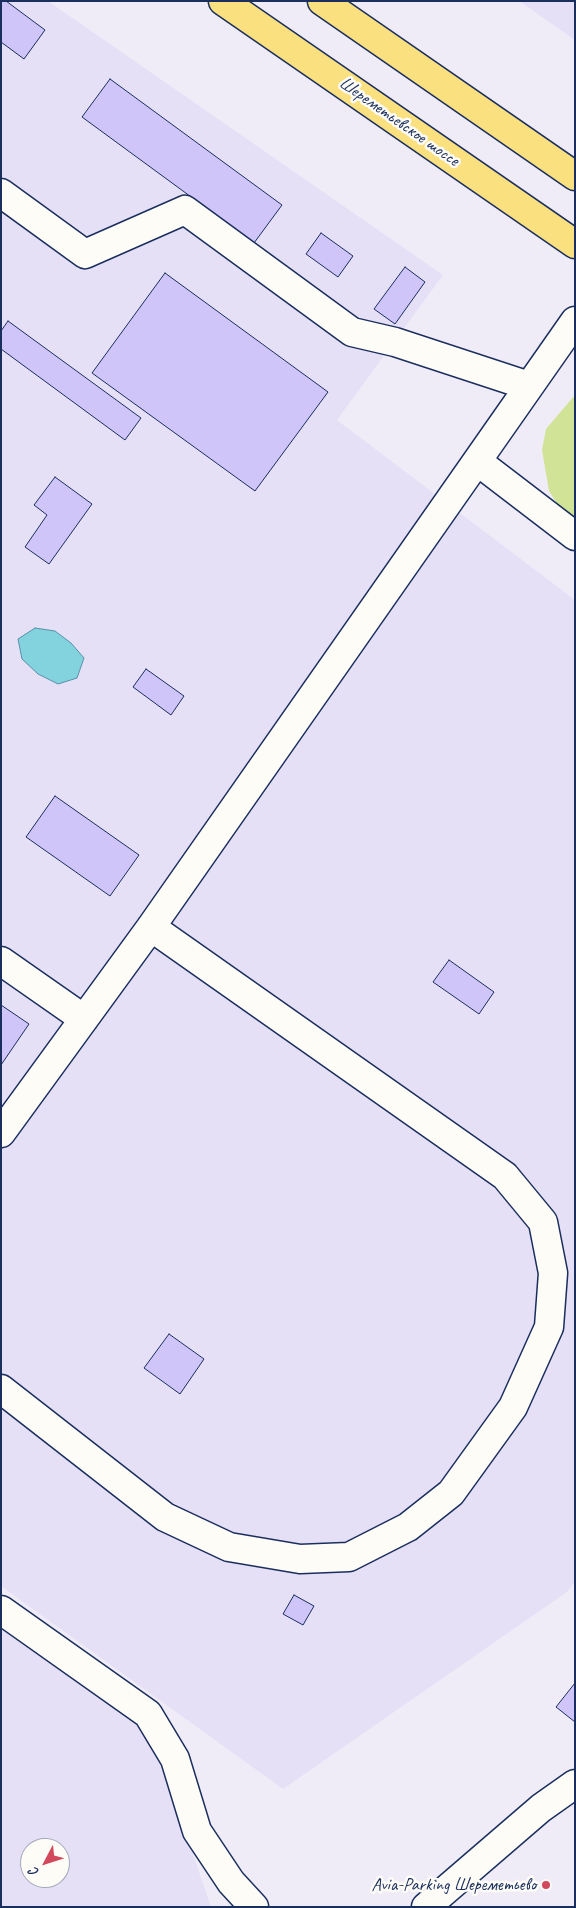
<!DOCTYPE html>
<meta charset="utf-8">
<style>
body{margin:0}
#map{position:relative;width:576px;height:1908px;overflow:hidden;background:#f0ecf7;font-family:Caveat,sans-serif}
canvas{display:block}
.frame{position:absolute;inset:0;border:2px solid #1b2f5e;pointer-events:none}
.north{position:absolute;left:20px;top:1838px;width:50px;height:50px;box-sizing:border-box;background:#fdfcf7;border:1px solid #a3aaba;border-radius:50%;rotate:230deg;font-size:14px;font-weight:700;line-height:20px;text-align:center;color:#1b2f5e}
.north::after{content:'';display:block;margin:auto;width:18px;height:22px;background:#d1495b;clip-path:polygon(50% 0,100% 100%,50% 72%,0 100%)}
</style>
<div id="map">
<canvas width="576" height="1908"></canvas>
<div class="frame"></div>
<div class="north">С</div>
</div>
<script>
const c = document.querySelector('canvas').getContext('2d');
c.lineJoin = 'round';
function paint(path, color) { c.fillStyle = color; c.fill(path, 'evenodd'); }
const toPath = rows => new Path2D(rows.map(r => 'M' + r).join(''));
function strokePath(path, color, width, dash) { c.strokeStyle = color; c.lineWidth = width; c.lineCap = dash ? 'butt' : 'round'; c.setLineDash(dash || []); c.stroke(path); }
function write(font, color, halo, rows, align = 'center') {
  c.font = font + ' Caveat,sans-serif'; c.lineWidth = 5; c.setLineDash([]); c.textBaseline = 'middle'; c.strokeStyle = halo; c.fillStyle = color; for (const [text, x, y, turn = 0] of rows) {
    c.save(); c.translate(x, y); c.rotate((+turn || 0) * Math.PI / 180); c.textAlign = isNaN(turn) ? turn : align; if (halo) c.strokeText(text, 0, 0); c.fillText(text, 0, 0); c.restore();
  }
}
paint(toPath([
 [1,1,48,1,443,275,337,420,575,600,575,1582,567,1592,283,1789,1,1586],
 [519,1,575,1,575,40],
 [1,1627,148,1722,211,1907,1,1907],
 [30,1848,60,1848,60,1878,30,1878]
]), '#e6e0f7');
paint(toPath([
 [575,395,575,519,560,508,549,491,542,450,546,429]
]), '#d0e397');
const water = toPath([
 [35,628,55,631,71,643,84,658,77,678,58,684,38,674,22,659,18,639,35,628]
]);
paint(water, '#83d3df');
strokePath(water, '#5991ab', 1);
const building = toPath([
 [1,1,6,1,45,30,24,59,1,42,1,1],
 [110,79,282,205,254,243,82,117,110,79],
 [321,233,353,256,338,277,306,254,321,233],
 [405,267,425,282,395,324,374,309,405,267],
 [165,273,328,392,255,491,92,373,165,273],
 [8,321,141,418,125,440,1,349,1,331,8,321],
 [55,477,92,504,49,564,25,547,47,515,34,505,55,477],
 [146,669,184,696,171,715,133,687,146,669],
 [55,796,139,855,110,896,26,837,55,796],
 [449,960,494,992,479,1014,433,982,449,960],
 [1,1005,29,1024,1,1065,1,1005],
 [169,1334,204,1359,180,1394,144,1368,169,1334],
 [294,1595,314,1606,303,1625,283,1614,294,1595],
 [575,1683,575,1722,556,1707,575,1683]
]);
paint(building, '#d0c5f8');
strokePath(building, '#1b2f5e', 1);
const minor = toPath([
 [1,193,85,254,185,210,352,332,395,342,529,386],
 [477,461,575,536],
 [1,961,84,1019],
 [1,1133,151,927,575,321],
 [1,1389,165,1517,229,1547,300,1559,349,1557,408,1527,451,1493,513,1407,549,1327,553,1273,543,1222,505,1176,151,927],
 [1,1610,148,1714,175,1759,197,1831,231,1882,254,1907],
 [426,1907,541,1808,575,1784]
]);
const major = toPath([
 [223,1,575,244],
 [322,1,575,176]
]);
strokePath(minor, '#1b2f5e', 31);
strokePath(major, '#1b2f5e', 31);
strokePath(minor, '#fdfcf7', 28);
strokePath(major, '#fbe080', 28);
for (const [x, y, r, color] of [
 [546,1885,5,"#d1495b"]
]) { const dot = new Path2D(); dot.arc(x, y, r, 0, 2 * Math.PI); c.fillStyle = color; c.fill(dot); strokePath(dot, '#fdfcf7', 2); }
write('18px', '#1b2f5e', '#fdfcf7', [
 ["Шереметьевское шоссе",399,122,35]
]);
write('18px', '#1b2f5e', '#fdfcf7', [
 ["Avia-Parking Шереметьево",536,1885]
], 'right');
</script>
